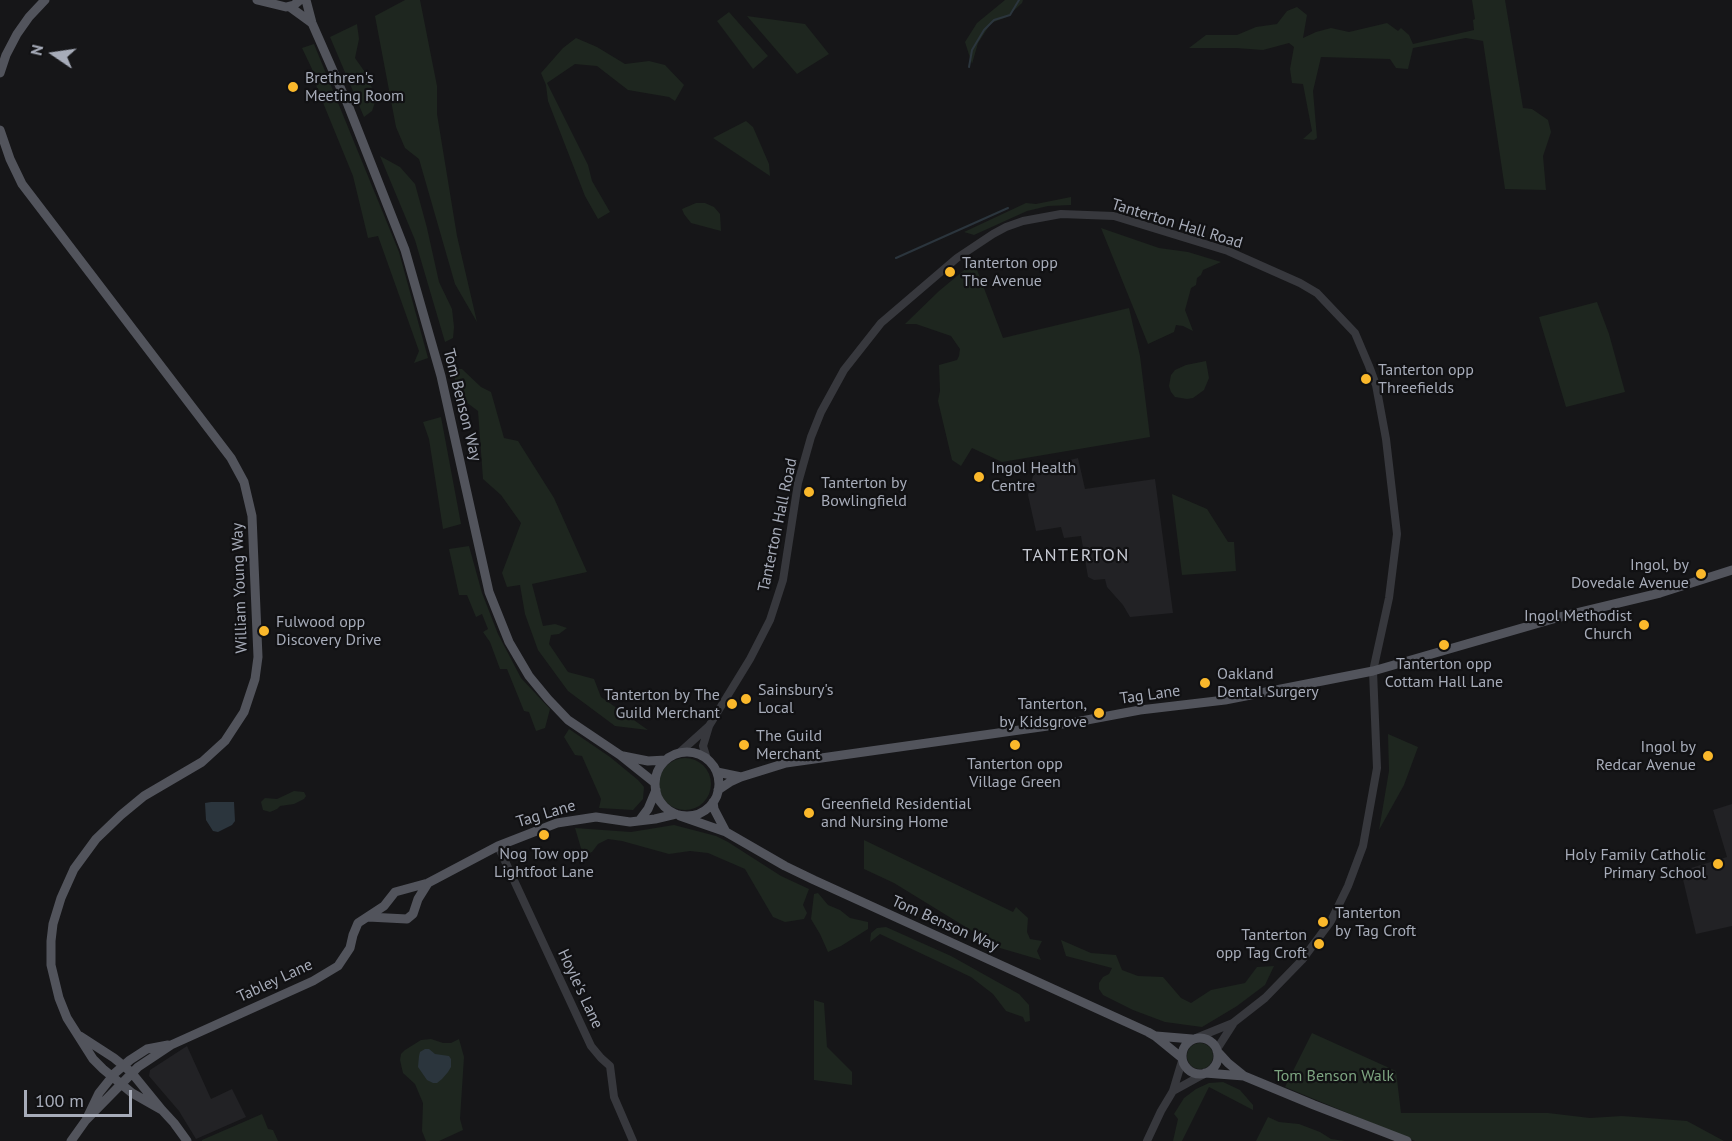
<!DOCTYPE html>
<style>
body{margin:0}
#map{position:relative;width:1732px;height:1141px;overflow:hidden;background:#161618;font-family:"PT Sans",sans-serif}
canvas{display:block}
.north{position:absolute;left:24px;top:24px;width:60px;height:60px;-webkit-text-stroke:4px #111113;paint-order:stroke;rotate:283deg;font-size:16px;font-weight:700;line-height:24px;text-align:center;color:#a7acb9}
.north::after{content:'';display:block;margin:auto;width:21px;height:27px;background:#a7acb9;clip-path:polygon(50% 0,100% 100%,50% 72%,0 100%)}
.scale{position:absolute;left:24px;top:1090px;width:108px;height:27px;box-sizing:border-box;border:3px solid #a7acb9;border-top:0;padding-left:8px;font-size:18px;line-height:21px;white-space:nowrap;color:#a7acb9;-webkit-text-stroke:4px #111113;paint-order:stroke}
</style>
<div id="map">
<canvas width="1732" height="1141"></canvas>
<div class="north">N</div>
<div class="scale">100 m</div>
</div>
<script>
const c = document.querySelector('canvas').getContext('2d');
c.lineJoin = 'round';
function paint(path, color) { c.fillStyle = color; c.fill(path, 'evenodd'); }
const toPath = rows => new Path2D(rows.map(r => 'M' + r).join(''));
function strokePath(path, color, width, dash) { c.strokeStyle = color; c.lineWidth = width; c.lineCap = dash ? 'butt' : 'round'; c.setLineDash(dash || []); c.stroke(path); }
function write(font, color, halo, rows, align = 'center') {
  c.font = font + ' "PT Sans",sans-serif'; c.lineWidth = 4.5; c.setLineDash([]); c.textBaseline = 'middle'; c.strokeStyle = halo; c.fillStyle = color; for (const [text, x, y, turn = 0] of rows) {
    c.save(); c.translate(x, y); c.rotate((+turn || 0) * Math.PI / 180); c.textAlign = isNaN(turn) ? turn : align; if (halo) c.strokeText(text, 0, 0); c.fillText(text, 0, 0); c.restore();
  }
}
paint(toPath([
 [1078,458,1085,489,1155,479,1173,613,1130,617,1123,605,1107,587,1105,579,1094,580,1088,577,1081,536,1064,538,1061,527,1036,531,1028,495,1033,476,1038,470,1049,465],
 [1732,804,1732,926,1696,934,1681,871,1727,857,1713,810],
 [187,1046,211,1099,232,1089,246,1117,196,1139,179,1111,149,1076,150,1070]
]), '#222225');
paint(toPath([
 [405,0,420,0,437,86,437,114,457,236,477,322,455,284,419,159,405,148,396,127,375,16],
 [1005,0,1023,0,1022,3,1007,17,991,23,978,43,972,64,965,42,977,23],
 [1472,0,1505,0,1523,108,1532,109,1548,120,1551,132,1543,156,1546,190,1505,189,1483,41,1466,38,1413,48,1408,69,1396,68,1390,59,1321,57,1313,91,1317,138,1314,140,1303,139,1312,131,1303,84,1292,83,1290,69,1294,47,1289,43,1263,50,1236,48,1189,48,1206,35,1237,35,1256,27,1277,24,1287,11,1297,7,1307,15,1303,38,1316,32,1331,28,1349,32,1387,23,1398,31,1401,28,1409,35,1413,44,1474,30,1473,20,1475,19],
 [729,12,768,56,753,69,717,21],
 [747,16,805,24,829,54,797,74],
 [357,24,359,39,355,58,367,75,376,99,372,111,364,117,330,37],
 [576,38,597,47,625,64,649,61,665,65,684,85,675,101,669,97,628,90,597,66,575,64,547,83,588,165,592,181,610,212,598,219,585,196,548,101,546,85,541,73,563,48],
 [314,44,399,252,428,358,414,363,419,351,378,236,368,238,353,176,317,88,312,69,302,48],
 [746,121,753,127,769,164,770,176,713,138],
 [380,156,400,167,415,184,427,228,439,282,452,309,454,327,453,338,445,342,415,240],
 [1071,197,1071,205,1048,206,1027,211,974,235,964,232,1026,203,1036,204],
 [696,203,705,203,714,207,720,214,721,231,691,223,684,214,682,209],
 [1101,228,1159,248,1188,252,1221,262,1203,270,1201,275,1197,278,1196,285,1191,288,1185,310,1193,331,1183,326,1176,325,1174,332,1148,344],
 [974,262,1003,338,1129,308,1140,356,1150,437,1002,462,972,448,961,466,952,460,938,401,940,391,939,365,957,360,959,356,960,349,951,336,916,324,905,324,939,291],
 [1597,302,1609,334,1625,392,1566,407,1539,317],
 [1206,361,1209,378,1204,390,1193,398,1187,399,1175,397,1171,392,1169,386,1171,375,1175,370,1186,365],
 [453,369,462,369,481,387,491,392,504,438,518,441,554,498,587,572,532,584,543,626,555,624,567,628,559,634,551,635,549,644,568,672,594,679,601,697,648,730,615,726,568,691,538,650,525,614,520,585,507,587,502,573,521,523,501,495,483,479,478,411,458,396],
 [441,417,461,524,443,529,429,439,423,422],
 [1172,494,1207,509,1228,542,1234,542,1236,571,1182,575],
 [469,546,482,593,498,634,521,678,550,709,545,728,536,731,529,712,524,711,507,669,500,669,490,642,483,632,488,629,482,614,476,617,467,595,459,595,449,549],
 [569,729,610,757,638,780,644,787,643,799,633,810,599,808,601,799,582,756,575,755,564,737],
 [1388,734,1418,747,1404,785,1379,830,1389,771],
 '659 784a26 26 0 1 1 52 0a26 26 0 1 1-52 0Z',
 [294,791,304,792,306,796,304,799,294,804,280,806,277,809,270,812,263,810,261,802,265,798,277,799],
 [674,825,716,836,728,842,781,876,809,889,803,905,807,913,804,919,785,922,773,917,745,869,708,853,690,851,669,854,622,841,608,839,598,844,592,852,583,855,575,828,631,832],
 [864,840,1013,912,1016,907,1028,918,1027,932,1030,939,1042,941,1037,951,1041,960,1000,948,894,883,864,869],
 [818,893,828,905,840,910,850,918,868,922,868,929,841,946,828,952,820,934,811,919,814,894],
 [886,927,951,956,1019,994,1029,1005,1030,1021,1025,1022,1023,1017,1006,1011,993,994,971,977,880,934,870,942,871,933,877,928],
 [1061,940,1091,953,1116,955,1122,970,1138,976,1163,977,1181,998,1191,1003,1211,990,1245,983,1257,967,1274,966,1265,985,1237,1006,1202,1027,1165,1022,1133,1010,1103,995,1099,989,1099,983,1103,977,1109,974,1112,968,1066,956],
 [814,1000,824,1003,827,1047,852,1072,852,1085,814,1080],
 [1312,1033,1396,1071,1401,1113,1548,1113,1590,1118,1622,1116,1687,1121,1724,1141,1415,1141,1285,1087],
 [431,1039,443,1043,451,1043,459,1039,464,1057,460,1119,463,1130,439,1141,426,1141,422,1131,423,1103,415,1084,403,1073,400,1060,401,1054,405,1050,421,1040],
 '1187 1056a13 13 0 1 1 26 0a13 13 0 1 1-26 0Z',
 [1223,1082,1240,1090,1253,1105,1253,1110,1209,1087,1182,1141,1173,1141,1178,1119,1174,1114,1184,1098,1196,1089,1209,1083],
 [262,1114,268,1129,273,1130,278,1141,202,1141,202,1140],
 [1268,1117,1279,1122,1299,1124,1320,1132,1331,1139,1345,1141,1256,1141]
]), '#1e261f');
paint(toPath([
 [211,802,234,802,235,821,232,825,218,832,213,831,206,820,205,803],
 [425,1049,429,1049,435,1054,449,1056,451,1059,451,1067,448,1072,442,1079,437,1083,433,1083,427,1080,418,1067,419,1056,420,1052]
]), '#2b353d');
strokePath(toPath([
 [969,67,972,50,984,30,994,20,1010,15,1019,0],
 [896,258,1008,208]
]), '#2b353d', 2);
strokePath(toPath([
 [679,753,709,726],
 [707,759,703,746,709,726,750,659,770,620,783,580,798,483,811,437,821,412,844,370,881,323,957,258,993,234,1006,227,1023,221,1061,214,1114,216,1228,251,1300,283,1317,293,1355,333,1369,366,1376,385,1386,439,1397,534,1389,598,1373,671,1377,768,1363,846,1348,886,1331,921,1302,960,1265,998,1233,1023,1196,1038],
 [498,846,591,1046,601,1058,610,1066,614,1097,633,1141],
 [1217,1049,1233,1024],
 [1173,1091,1204,1074],
 [1147,1141,1161,1111,1173,1091,1182,1061]
]), '#37383d', 8);
strokePath(toPath([
 [257,0,286,7,294,5,300,0],
 [306,0,312,23,348,105,405,250,441,376,489,592,509,642,529,676,548,699,568,720,620,755,655,783],
 [290,7,312,23],
 [0,73,6,55,17,34,29,17,45,0],
 [0,130,10,159,22,184,231,458,244,482,252,516,258,657,255,679,244,712,225,741,202,762,144,796,121,815,96,839,74,869,61,898,53,924,51,941,51,965,59,998,67,1018,93,1059,103,1069,132,1093,162,1110],
 '655 784a32 32 0 1 1 64 0a32 32 0 1 1-64 0Z',
 [623,756,648,761,666,760],
 [717,772,741,777],
 [718,790,730,782,741,777,786,763,1076,722,1140,710,1225,700,1373,671,1560,617,1660,593,1732,570],
 [713,802,714,809,726,832],
 [680,816,726,832,785,866,814,880,1148,1032,1155,1036,1182,1058],
 [639,821,648,809,656,790],
 [368,917,407,919,413,914,418,899,428,883],
 [80,1036,114,1058,131,1072,162,1110,174,1123,187,1141],
 [1156,1036,1192,1039],
 '1182 1056a18 18 0 1 1 36 0a18 18 0 1 1-36 0Z',
 [1217,1051,1228,1063,1244,1076,1314,1105,1407,1141],
 [1205,1073,1244,1076],
 [86,1120,138,1067,171,1045,313,981,338,966,350,948,353,935,358,923,384,906,395,892,428,883,498,846,557,823,596,817,630,822,655,819,676,814],
 [71,1141,86,1120,99,1093,115,1073,130,1060,147,1049,168,1045]
]), '#52545c', 9);
for (const [x, y, r, color] of [
 [293,87,6,"#fab82b"],
 [950,272,6,"#fab82b"],
 [1366,379,6,"#fab82b"],
 [979,477,6,"#fab82b"],
 [809,492,6,"#fab82b"],
 [1701,574,6,"#fab82b"],
 [1644,625,6,"#fab82b"],
 [264,631,6,"#fab82b"],
 [1444,645,6,"#fab82b"],
 [1205,683,6,"#fab82b"],
 [746,699,6,"#fab82b"],
 [732,704,6,"#fab82b"],
 [1099,713,6,"#fab82b"],
 [744,745,6,"#fab82b"],
 [1015,745,6,"#fab82b"],
 [1708,756,6,"#fab82b"],
 [809,813,6,"#fab82b"],
 [544,835,6,"#fab82b"],
 [1718,864,6,"#fab82b"],
 [1323,922,6,"#fab82b"],
 [1319,944,6,"#fab82b"]
]) { const dot = new Path2D(); dot.arc(x, y, r, 0, 2 * Math.PI); c.fillStyle = color; c.fill(dot); strokePath(dot, '#111113', 2); }
write('16px', '#a7acb9', '#111113', [
 ["Brethren's",305,78],
 ["Meeting Room",305,96],
 ["Tanterton opp",962,263],
 ["The Avenue",962,281],
 ["Tanterton opp",1378,370],
 ["Threefields",1378,388],
 ["Ingol Health",991,468],
 ["Centre",991,486],
 ["Tanterton by",821,483],
 ["Bowlingfield",821,501],
 ["Ingol, by",1689,565,"right"],
 ["Dovedale Avenue",1689,583,"right"],
 ["Ingol Methodist",1632,616,"right"],
 ["Church",1632,634,"right"],
 ["Fulwood opp",276,622],
 ["Discovery Drive",276,640],
 ["Tanterton opp",1444,664,"center"],
 ["Cottam Hall Lane",1444,682,"center"],
 ["Oakland",1217,674],
 ["Dental Surgery",1217,692],
 ["Sainsbury's",758,690],
 ["Local",758,708],
 ["Tanterton by The",720,695,"right"],
 ["Guild Merchant",720,713,"right"],
 ["Tanterton,",1087,704,"right"],
 ["by Kidsgrove",1087,722,"right"],
 ["The Guild",756,736],
 ["Merchant",756,754],
 ["Ingol by",1696,747,"right"],
 ["Redcar Avenue",1696,765,"right"],
 ["Tanterton opp",1015,764,"center"],
 ["Village Green",1015,782,"center"],
 ["Greenfield Residential",821,804],
 ["and Nursing Home",821,822],
 ["Nog Tow opp",544,854,"center"],
 ["Lightfoot Lane",544,872,"center"],
 ["Holy Family Catholic",1706,855,"right"],
 ["Primary School",1706,873,"right"],
 ["Tanterton",1335,913],
 ["by Tag Croft",1335,931],
 ["Tanterton",1307,935,"right"],
 ["opp Tag Croft",1307,953,"right"]
], 'left');
write('16px', '#a7acb9', '#111113', [
 ["Tanterton Hall Road",1177,224,17],
 ["Tom Benson Way",462,405,76],
 ["Tanterton Hall Road",778,525,-78],
 ["William Young Way",240,588,-92],
 ["Tag Lane",1150,695,-8],
 ["Tag Lane",546,814,-17],
 ["Tom Benson Way",945,924,24],
 ["Tabley Lane",275,981,-25],
 ["Hoyle's Lane",580,989,65]
]);
write('16px', '#7da480', '#111113', [
 ["Tom Benson Walk",1334,1076]
]);
c.letterSpacing = '1.5px';
write('18px', '#c8cbd4', '#111113', [
 ["TANTERTON",1076,556]
]);
c.letterSpacing = '0px';
</script>
